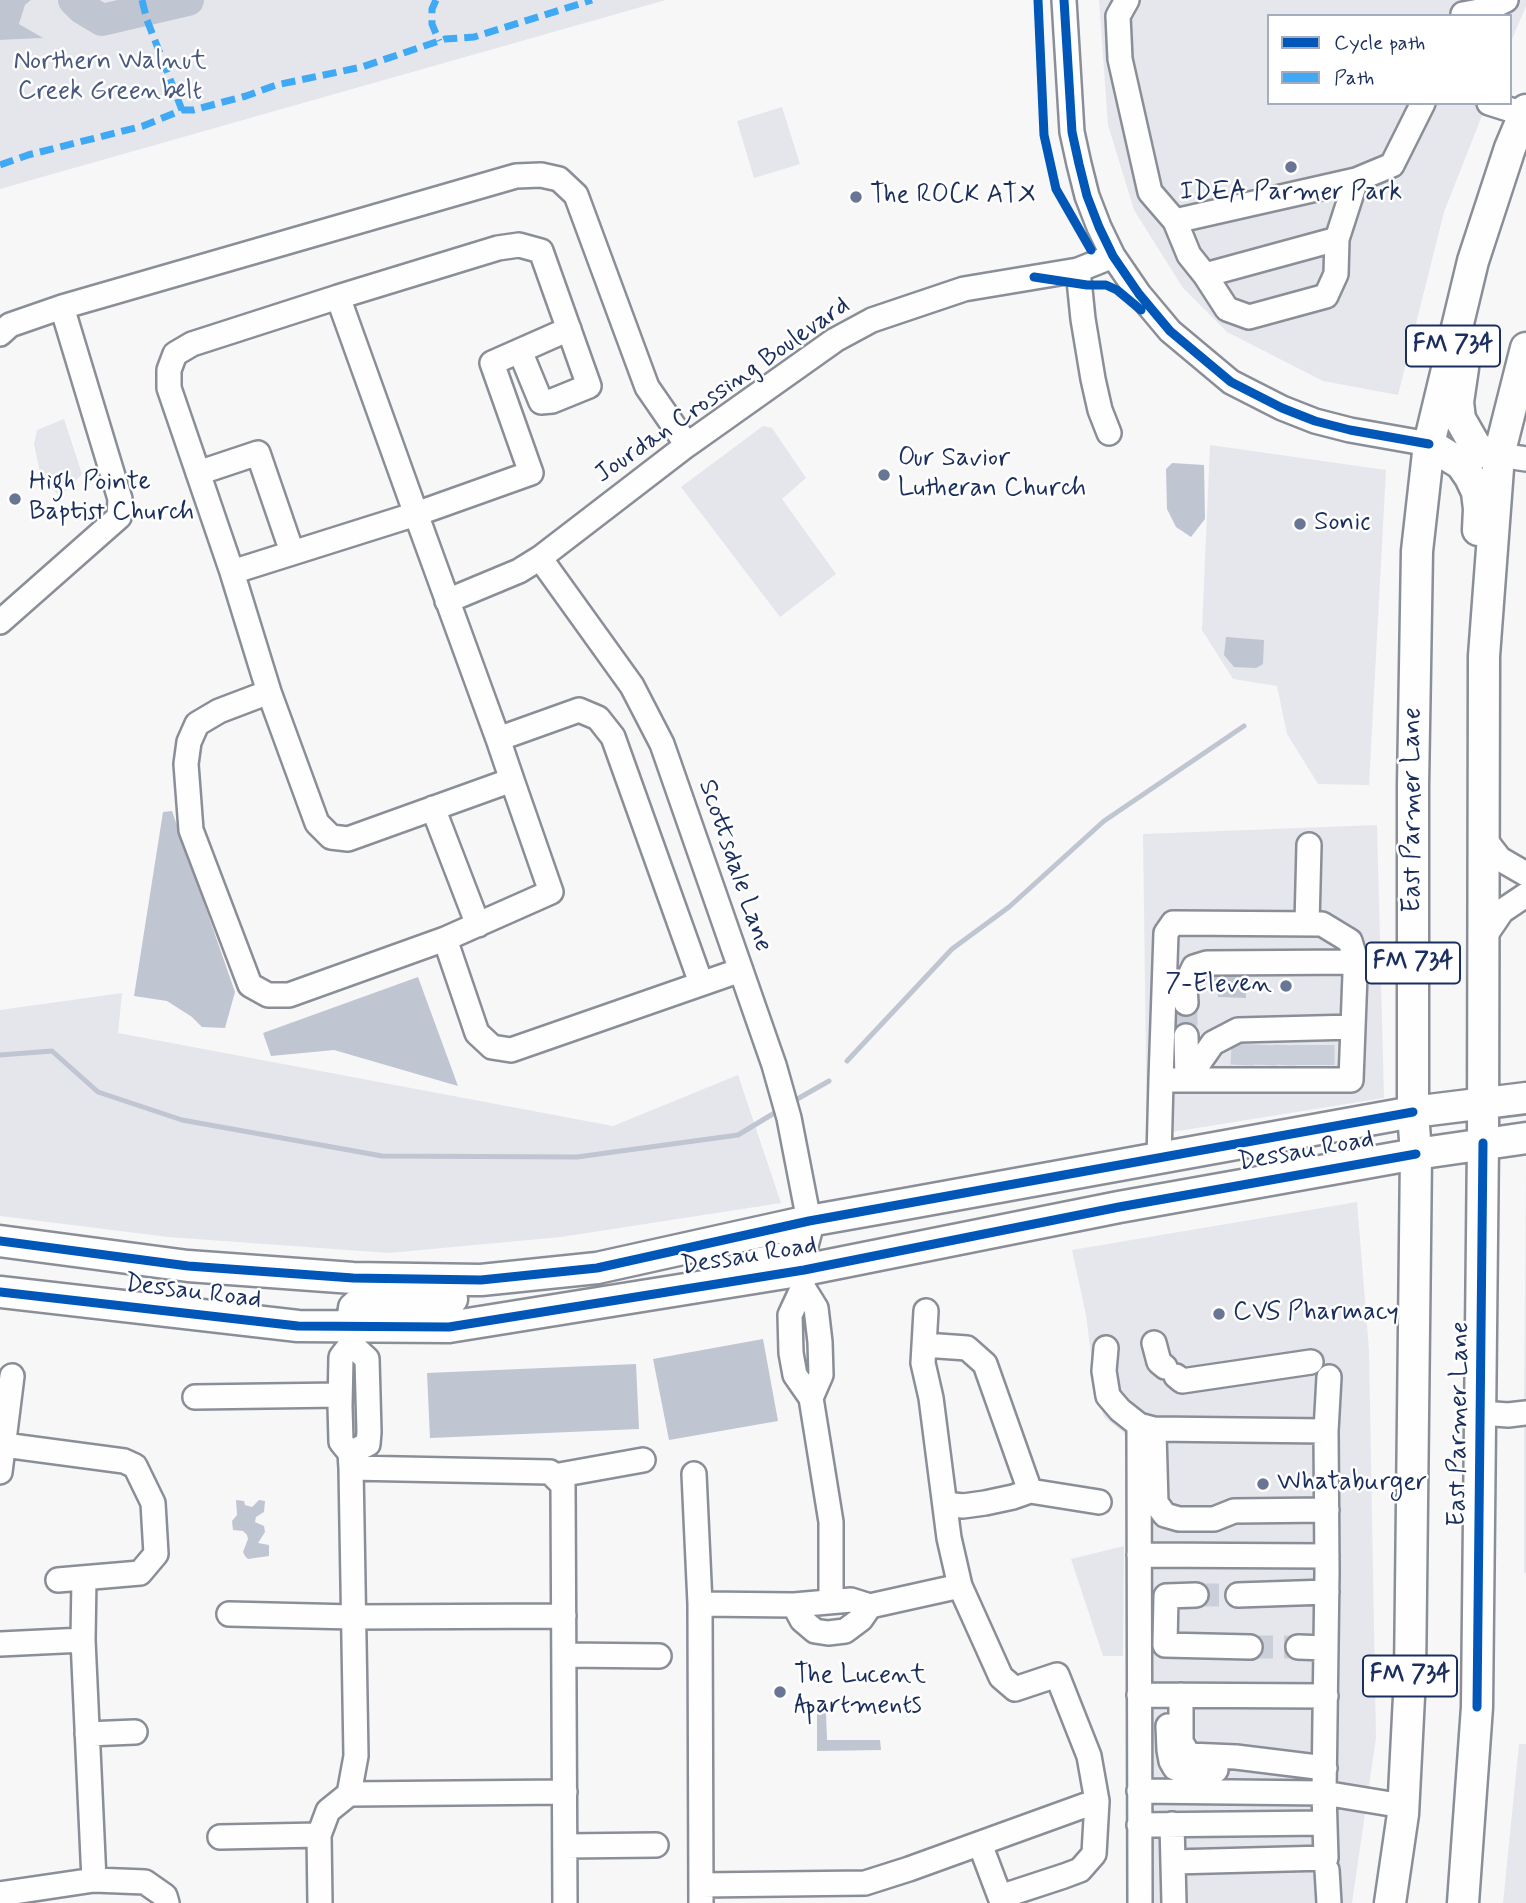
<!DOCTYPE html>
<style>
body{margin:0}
#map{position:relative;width:1526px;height:1903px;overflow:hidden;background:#f7f7f8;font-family:Mynerve,sans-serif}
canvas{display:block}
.legend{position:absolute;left:1267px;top:14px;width:245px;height:91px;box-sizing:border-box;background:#fff;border:2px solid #a4acbf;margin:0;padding:9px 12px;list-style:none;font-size:21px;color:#1b2f5e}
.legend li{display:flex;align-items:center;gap:14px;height:35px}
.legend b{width:35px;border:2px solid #a4acbf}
</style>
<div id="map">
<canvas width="1526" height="1903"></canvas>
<ul class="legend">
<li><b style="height:9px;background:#0057b8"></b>Cycle path</li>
<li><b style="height:9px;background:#3fa9f5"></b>Path</li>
</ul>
</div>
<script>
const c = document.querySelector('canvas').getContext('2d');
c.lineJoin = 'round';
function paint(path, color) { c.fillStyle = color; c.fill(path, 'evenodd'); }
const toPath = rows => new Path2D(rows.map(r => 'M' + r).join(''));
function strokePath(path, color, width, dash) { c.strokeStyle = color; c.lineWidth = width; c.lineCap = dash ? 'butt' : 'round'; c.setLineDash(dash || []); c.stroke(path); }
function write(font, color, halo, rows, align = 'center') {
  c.font = font + ' Mynerve,sans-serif'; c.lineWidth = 5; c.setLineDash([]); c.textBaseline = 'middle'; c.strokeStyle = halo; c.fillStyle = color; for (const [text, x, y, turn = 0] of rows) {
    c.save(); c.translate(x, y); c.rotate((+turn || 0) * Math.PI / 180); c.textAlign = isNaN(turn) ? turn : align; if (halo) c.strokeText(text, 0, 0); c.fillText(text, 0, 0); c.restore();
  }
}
paint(toPath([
 [1099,0,1526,0,1526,6,1510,44,1510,16,1269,16,1269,103,1487,103,1444,212,1398,395,1323,381,1227,332,1183,288,1134,210,1108,125],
 [1210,445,1386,470,1369,785,1318,784,1287,734,1277,686,1233,679,1202,630],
 [1377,825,1384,1098,1147,1136,1143,834],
 [1526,1175,1526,1573,1524,1573,1524,1398],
 [1357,1202,1369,1350,1376,1738,1352,1903,1134,1903,1127,1444,1124,1433,1104,1417,1096,1394,1086,1315,1072,1250],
 [1519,1744,1526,1744,1526,1903,1503,1903]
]), '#e6e7ec');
paint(toPath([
 [31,0,666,0,0,189,0,40,41,38,19,24,25,5],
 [782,107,800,164,754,178,737,121],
 [64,419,82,474,60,497,41,477,34,444,37,430],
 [763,426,772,428,806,478,782,499,836,574,780,617,681,487],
 [122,993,118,1033,613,1126,738,1075,781,1203,561,1237,389,1253,168,1237,0,1216,0,1010],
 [1124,1546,1123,1656,1103,1656,1071,1559]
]), '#e5e6ec');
paint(toPath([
 [0,0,31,0,25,5,19,24,43,38,0,40],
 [1172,463,1204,465,1205,519,1191,537,1176,527,1167,509,1166,469],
 [1226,637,1264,640,1263,664,1256,668,1234,667,1224,655],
 [172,811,235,992,225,1028,202,1027,192,1017,167,1001,134,996,163,812],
 [1245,969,1246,998,1218,997,1218,991,1214,991,1214,972],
 [418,977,458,1086,334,1050,271,1056,263,1033],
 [763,1339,778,1421,669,1440,653,1359],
 [636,1364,639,1429,430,1438,427,1373],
 [236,1500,244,1501,245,1505,252,1507,259,1500,265,1501,264,1512,256,1517,255,1522,264,1526,265,1532,258,1543,269,1545,269,1556,248,1559,245,1556,243,1552,248,1539,247,1535,243,1531,233,1530,232,1521,237,1515],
 [817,1713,826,1713,827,1740,880,1740,881,1750,817,1751]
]), '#c0c5d2');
strokePath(toPath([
 [0,1055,52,1051,98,1092,182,1120,382,1156,577,1157,738,1135,781,1109],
 [847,1061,952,949,1009,907,1104,821,1244,726],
 [792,1102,829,1081]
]), '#c0c5d2', 5);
strokePath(toPath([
 [74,0,82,8,102,20,188,0]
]), '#c0c5d2', 32);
strokePath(toPath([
 [1186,1003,1186,1036],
 [1242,1065,1243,1044],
 [1265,1065,1266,1045],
 [1284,1065,1285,1045],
 [1303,1065,1303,1045],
 [1323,1065,1323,1045],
 [1196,1595,1238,1595],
 [1250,1647,1298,1647]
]), '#cbcfd9', 23, [23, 11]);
const minor = toPath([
 [1064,0,1072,132,1079,164,1087,196,1099,227,1113,256,1139,294,1170,331,1231,382,1282,408,1315,421,1350,430,1429,444],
 [1127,0,1118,16,1120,59,1150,192,1175,221,1189,255,1205,275,1227,309,1249,317,1326,296,1336,274,1337,239,1356,180,1392,165,1423,103],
 [1463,14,1485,10,1506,0],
 [1489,103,1524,114],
 [1175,221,1356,180],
 [1078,270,1083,319,1093,379,1100,410,1109,433],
 [1205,275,1337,239],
 [338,297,498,248,519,245,541,251,589,386,552,401,541,402,520,351],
 [0,334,10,325,62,307,516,176,541,175,559,179,576,195,647,387,687,445],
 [1499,455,1526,459],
 [198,473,258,453,292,552],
 [540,558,632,686,662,744,774,1065,789,1118,809,1221],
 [232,572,169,388,169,370,175,354,192,344,338,297,416,514,531,473,492,363,569,329],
 [447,601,519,571,540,558,687,445,835,340,872,320,964,289,1078,270,1113,256],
 [0,622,119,517,120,499,62,307],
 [269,692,317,823,331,837,348,839,512,780,498,739],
 [433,808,478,925],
 [1483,837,1500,859,1526,874],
 [1307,924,1309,845],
 [445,939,551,892,512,780],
 [1483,939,1502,911,1526,895],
 [701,983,613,737,598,718,579,710,498,739,416,514,232,572,269,692,219,711,197,724,189,742,186,764,191,830,250,985,268,995,289,995,445,939,477,1033,492,1047,511,1050,741,970],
 [1186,1003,1185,986,1194,967,1207,963,1355,962],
 [1186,1036,1187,1080],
 [1187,1080,1213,1043,1238,1030,1353,1027],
 [1159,1158,1161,1080,1166,933,1173,923,1322,924,1350,941,1354,954,1355,974,1351,1080,1161,1080],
 [804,1270,803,1287,790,1315,791,1353,795,1375,811,1398,831,1522,831,1601],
 [803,1287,816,1308,820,1342,821,1375,811,1398],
 [926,1311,923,1363,931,1398,949,1538,960,1586],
 [1154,1343,1159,1362,1165,1367],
 [924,1345,967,1348,985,1364,1030,1491,1013,1497,985,1503,963,1506,945,1504],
 [1106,1348,1104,1371,1108,1396,1120,1410,1139,1425,1154,1429,1326,1431,1329,1377],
 [1176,1376,1182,1381,1311,1362],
 [195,1397,340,1395],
 [1481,1413,1508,1415,1526,1413],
 [1139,1425,1140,1903],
 [1326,1431,1327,1572,1324,1793,1403,1806],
 [1154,1433,1156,1503,1165,1515,1179,1519,1214,1519,1234,1511,1327,1510],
 [4,1445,124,1461,135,1466,153,1503,156,1554,140,1573,58,1580],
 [350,1453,368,1444,369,1432,367,1359,351,1344],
 [351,1468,550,1472,563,1485,565,1903],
 [0,1472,12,1376],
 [694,1474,700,1604],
 [554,1476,643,1460],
 [1030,1491,1099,1502],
 [1139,1555,1327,1556],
 [84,1578,83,1640,94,1880],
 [1196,1595,1166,1596,1165,1645,1250,1647],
 [1238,1595,1327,1592],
 [794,1605,802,1620,815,1631,828,1633,845,1631,861,1619,870,1606],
 [229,1614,353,1617,564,1616],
 [0,1644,83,1640],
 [1298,1647,1326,1648],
 [564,1655,659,1656],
 [1139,1695,1326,1696],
 [1181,1695,1181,1742,1189,1755,1236,1757,1325,1768],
 [1168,1726,1169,1750,1171,1761,1175,1768,1182,1771,1216,1770],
 [87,1734,135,1732],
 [1139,1791,1324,1793,1326,1858,1173,1862],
 [349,1794,565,1792],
 [1172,1824,1174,1903],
 [1139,1825,1324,1823],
 [220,1837,319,1835],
 [565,1846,656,1845],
 [1327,1870,1329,1903],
 [701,1885,865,1883,909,1869,1097,1801],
 [0,1894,94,1880,145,1882,165,1896,167,1903],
 [320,1903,319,1835,328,1811,349,1794,356,1756,351,1468,350,1453,341,1442,340,1406,341,1357,351,1344,352,1326],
 [701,1903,700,1604,794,1605,851,1600,870,1606,960,1586,1001,1677,1015,1689,1057,1675,1089,1756,1097,1801,1094,1854,1080,1870,1064,1876,1000,1897,980,1844]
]);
const major = toPath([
 [1463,368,1458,402,1460,419,1476,447,1487,453,1499,455],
 [1429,444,1461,464,1470,477,1477,492,1479,509,1478,530],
 [0,1241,188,1266,353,1278,481,1280,597,1268,809,1221,905,1204,1413,1112,1526,1098],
 [759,1263,783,1259,802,1247,809,1221],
 [0,1292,298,1326,449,1327,804,1270,1119,1207,1416,1154,1526,1138],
 [352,1326,354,1308,361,1302,452,1299],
 [1390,1903,1403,1814,1410,1677,1416,1154,1413,1112,1413,785,1417,551,1429,444,1473,261,1510,148,1526,110],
 [1463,1903,1477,1707,1483,1143,1484,656,1499,455,1526,348]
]);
strokePath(minor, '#8a8e97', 28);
strokePath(major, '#8a8e97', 35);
strokePath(minor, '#fefefe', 23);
strokePath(major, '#fefefe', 30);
strokePath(toPath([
 [142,0,147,20,182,110],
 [436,0,432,9,432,24,439,41],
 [0,165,28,155,143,126,182,110,193,110,246,96,276,85,362,67,445,39,474,37,592,0]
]), '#3fa9f5', 7, [14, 7]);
strokePath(toPath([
 [1038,0,1044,135,1056,189,1091,250],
 [1064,0,1072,132,1079,164,1087,196,1099,227,1113,256,1139,294,1170,331,1231,382,1282,408,1315,421,1350,430,1429,444],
 [1034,277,1087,285,1106,285,1117,290,1141,310],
 [0,1241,188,1266,353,1278,481,1280,597,1268,809,1221,1413,1112],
 [0,1292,298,1326,449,1327,804,1270,1119,1207,1416,1154],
 [1477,1707,1483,1143]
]), '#0057b8', 9);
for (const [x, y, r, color] of [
 [1291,167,7,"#687594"],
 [856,197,7,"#687594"],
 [884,475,7,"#687594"],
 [15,499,7,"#687594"],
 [1300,524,7,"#687594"],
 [1286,986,7,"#687594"],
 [1219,1314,7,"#687594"],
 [1263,1484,7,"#687594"],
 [780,1692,7,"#687594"]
]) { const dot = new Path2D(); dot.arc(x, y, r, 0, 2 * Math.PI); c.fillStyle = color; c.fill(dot); strokePath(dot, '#fff', 2.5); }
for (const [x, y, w] of [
 [1453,346,94],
 [1413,963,94],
 [1410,1676,94]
]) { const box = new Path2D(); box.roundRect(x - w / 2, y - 20.5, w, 41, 5); c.fillStyle = '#fff'; c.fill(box); strokePath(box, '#1b2f5e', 2); }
write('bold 24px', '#1b2f5e', null, [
 ["FM 734",1453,346],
 ["FM 734",1413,963],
 ["FM 734",1410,1676]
]);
write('26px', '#4a5a7f', '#fff', [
 ["Northern Walnut",110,63],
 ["Creek Greenbelt",110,93]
]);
write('26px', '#1b2f5e', '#fff', [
 ["IDEA Parmer Park",1291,194,"center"],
 ["The ROCK ATX",870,197],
 ["Our Savior",898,460],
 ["Lutheran Church",898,490],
 ["High Pointe",29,484],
 ["Baptist Church",29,514],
 ["Sonic",1314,524],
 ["7-Eleven",1272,986,"right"],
 ["CVS Pharmacy",1233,1314],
 ["Whataburger",1277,1484],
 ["The Lucent",794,1677],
 ["Apartments",794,1707]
], 'left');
write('26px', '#1b2f5e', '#fff', [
 ["Jourdan Crossing Boulevard",723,391,-35],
 ["East Parmer Lane",1414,810,-90],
 ["Scottsdale Lane",734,866,71],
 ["Dessau Road",1306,1152,-10],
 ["Dessau Road",749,1257,-9],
 ["Dessau Road",193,1293,7],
 ["East Parmer Lane",1460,1424,-89]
]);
</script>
